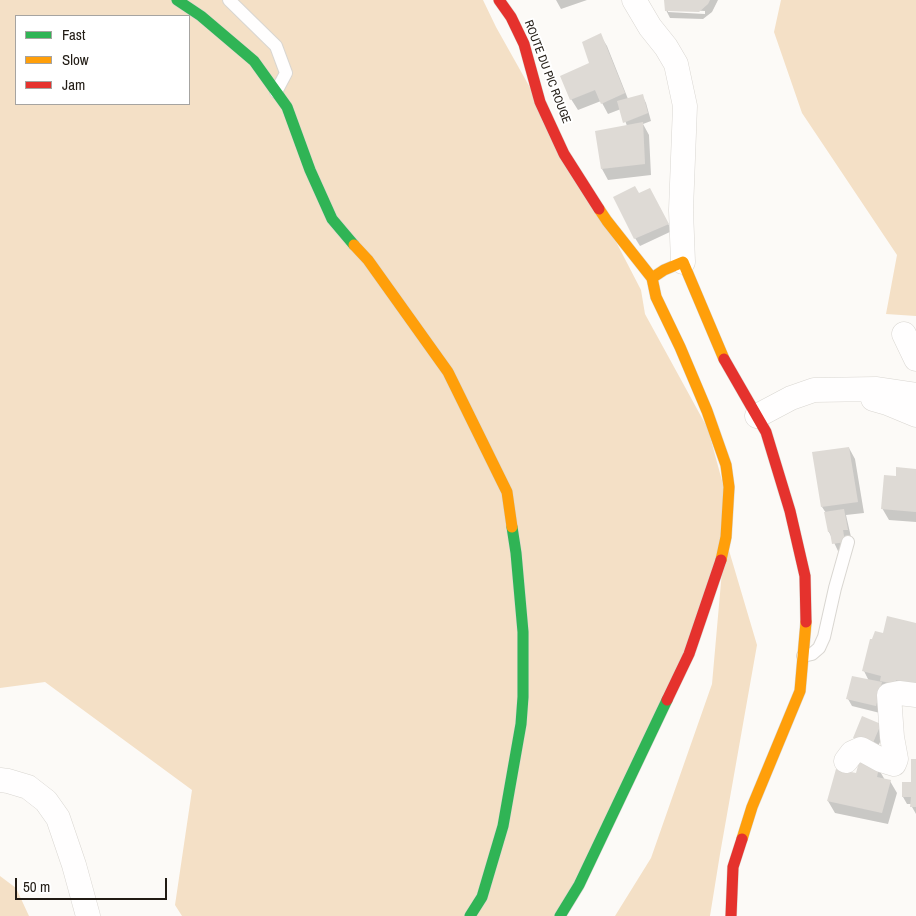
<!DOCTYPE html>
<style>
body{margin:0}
#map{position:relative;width:916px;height:916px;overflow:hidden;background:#fcfaf7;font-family:"Archivo Narrow",sans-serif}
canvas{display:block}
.legend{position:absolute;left:15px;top:15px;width:175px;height:90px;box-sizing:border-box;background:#fff;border:1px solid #a6a4a1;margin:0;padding:6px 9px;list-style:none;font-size:15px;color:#211b14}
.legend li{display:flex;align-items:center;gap:10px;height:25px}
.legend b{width:25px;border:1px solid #a6a4a1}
.scale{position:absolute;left:15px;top:878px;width:152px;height:22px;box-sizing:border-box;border:2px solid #211b14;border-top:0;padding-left:6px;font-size:15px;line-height:18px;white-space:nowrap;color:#211b14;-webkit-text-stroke:4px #fff;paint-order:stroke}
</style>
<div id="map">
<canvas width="916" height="916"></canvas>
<ul class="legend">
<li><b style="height:6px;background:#30b455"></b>Fast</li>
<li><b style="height:6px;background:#ff9f0a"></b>Slow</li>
<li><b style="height:6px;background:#e5322d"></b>Jam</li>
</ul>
<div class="scale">50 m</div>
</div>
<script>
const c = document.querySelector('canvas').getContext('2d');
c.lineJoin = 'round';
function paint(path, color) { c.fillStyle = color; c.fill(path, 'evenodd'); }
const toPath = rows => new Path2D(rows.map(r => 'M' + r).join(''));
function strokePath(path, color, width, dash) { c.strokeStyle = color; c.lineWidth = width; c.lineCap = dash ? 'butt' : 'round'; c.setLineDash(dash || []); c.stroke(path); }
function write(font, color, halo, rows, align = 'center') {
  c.font = font + ' "Archivo Narrow",sans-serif'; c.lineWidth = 4; c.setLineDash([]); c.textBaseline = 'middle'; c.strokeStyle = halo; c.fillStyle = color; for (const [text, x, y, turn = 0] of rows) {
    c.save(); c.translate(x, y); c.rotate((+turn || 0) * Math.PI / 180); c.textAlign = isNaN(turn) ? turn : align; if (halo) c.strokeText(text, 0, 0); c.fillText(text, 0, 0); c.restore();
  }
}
paint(toPath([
 [0,0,483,0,496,27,611,232,641,290,645,314,708,429,731,514,687,653,559,916,182,916,175,905,192,790,45,682,0,688],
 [16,16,189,16,189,104,16,104],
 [781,0,916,0,916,316,886,314,897,255,802,113,774,32],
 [725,537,757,645,720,854,710,916,615,916,651,858,712,684],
 [0,876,16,888,29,916,0,916]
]), '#f4e0c6');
paint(toPath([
 [556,0,587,0,561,9],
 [666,0,718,0,712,12,703,19,670,18,666,10],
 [668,9,705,11,705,14,668,12],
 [600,35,607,46,628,99,642,95,646,103,651,121,643,124,649,135,651,175,608,180,602,169,627,126,621,109,608,114,601,101,578,110,571,99,591,64],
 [639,195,654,197,672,231,640,246,635,238],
 [849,448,855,459,864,513,846,515,851,537,848,549,838,551,829,532,826,513,822,507],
 [916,470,916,522,889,520,882,508],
 [916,625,901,695,880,713,852,706,848,699,869,681,864,671,883,635],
 [880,725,884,732,876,752,859,745,854,738],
 [916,760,916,814,912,807,912,804,907,804,903,797,912,783],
 [878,768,885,780,890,781,897,793,888,824,835,813,828,801,837,770,857,774]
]), '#0003');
paint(toPath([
 [664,0,710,0,708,4,699,12,665,11],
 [601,33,625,93,601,104,595,90,570,100,560,76,589,63,582,42],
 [643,94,648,113,623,123,617,101],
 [643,122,645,164,601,169,595,131],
 [635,186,639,193,650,188,669,224,634,239,613,197],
 [849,447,858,502,821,507,812,452],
 [896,467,916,469,916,512,881,509,884,475,896,476],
 [844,509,848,530,843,530,845,542,832,544,830,532,828,532,824,512],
 [887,616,916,623,916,685,896,680,895,684,880,681,881,676,862,671,870,639,872,639,875,631,883,633],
 [852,676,882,682,876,706,846,699],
 [862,716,881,724,872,745,853,738],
 [911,759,916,759,916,807,910,807,911,797,902,797,902,782,911,782],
 [859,762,879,767,877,777,891,780,882,813,827,801,836,769,856,773]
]), '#dedad5');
const lane = toPath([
 [229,0,276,46,286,73,276,92],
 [803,656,812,654,819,648,824,637,835,588,848,542]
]);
const street = toPath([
 [634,0,650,27,666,47,676,64,685,106,681,210,683,262],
 [904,334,916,359],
 [873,399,887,403,916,415],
 [757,416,791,398,814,390,877,389,916,395],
 [846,761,852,753,861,749,881,760,894,764,896,759,892,737,889,695,899,693,916,695],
 [0,780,8,781,28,787,46,801,58,818,74,865,88,916]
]);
const fast = toPath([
 [177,0,201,16,254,61,287,107,310,170,332,219,354,245],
 [470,916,482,897,503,826,521,724,523,697,523,632,516,553,512,527],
 [560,916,579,885,667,700]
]);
const slow = toPath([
 [599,209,607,221,652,278],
 [354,245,368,260,448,372,507,492,512,527],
 [721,560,726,537,729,487,726,465,707,411,680,347,656,297,652,278,664,270,683,262,724,359],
 [742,839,752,807,800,691,806,622]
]);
const jam = toPath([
 [499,0,511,17,524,44,540,102,564,154,599,209],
 [724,359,766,432,790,511,805,576,806,622],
 [667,700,689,654,721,560],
 [731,916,733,867,742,839]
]);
strokePath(lane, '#d9d6d1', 14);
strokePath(street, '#d9d6d1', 25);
strokePath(fast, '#d9d6d1', 12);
strokePath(slow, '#d9d6d1', 12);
strokePath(jam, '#d9d6d1', 12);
strokePath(lane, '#fffefe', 12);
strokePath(street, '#fffefe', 24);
strokePath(fast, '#30b455', 11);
strokePath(slow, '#ff9f0a', 11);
strokePath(jam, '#e5322d', 11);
write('12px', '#211b14', '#fff', [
 ["ROUTE DU PIC ROUGE",547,72,69]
]);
</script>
